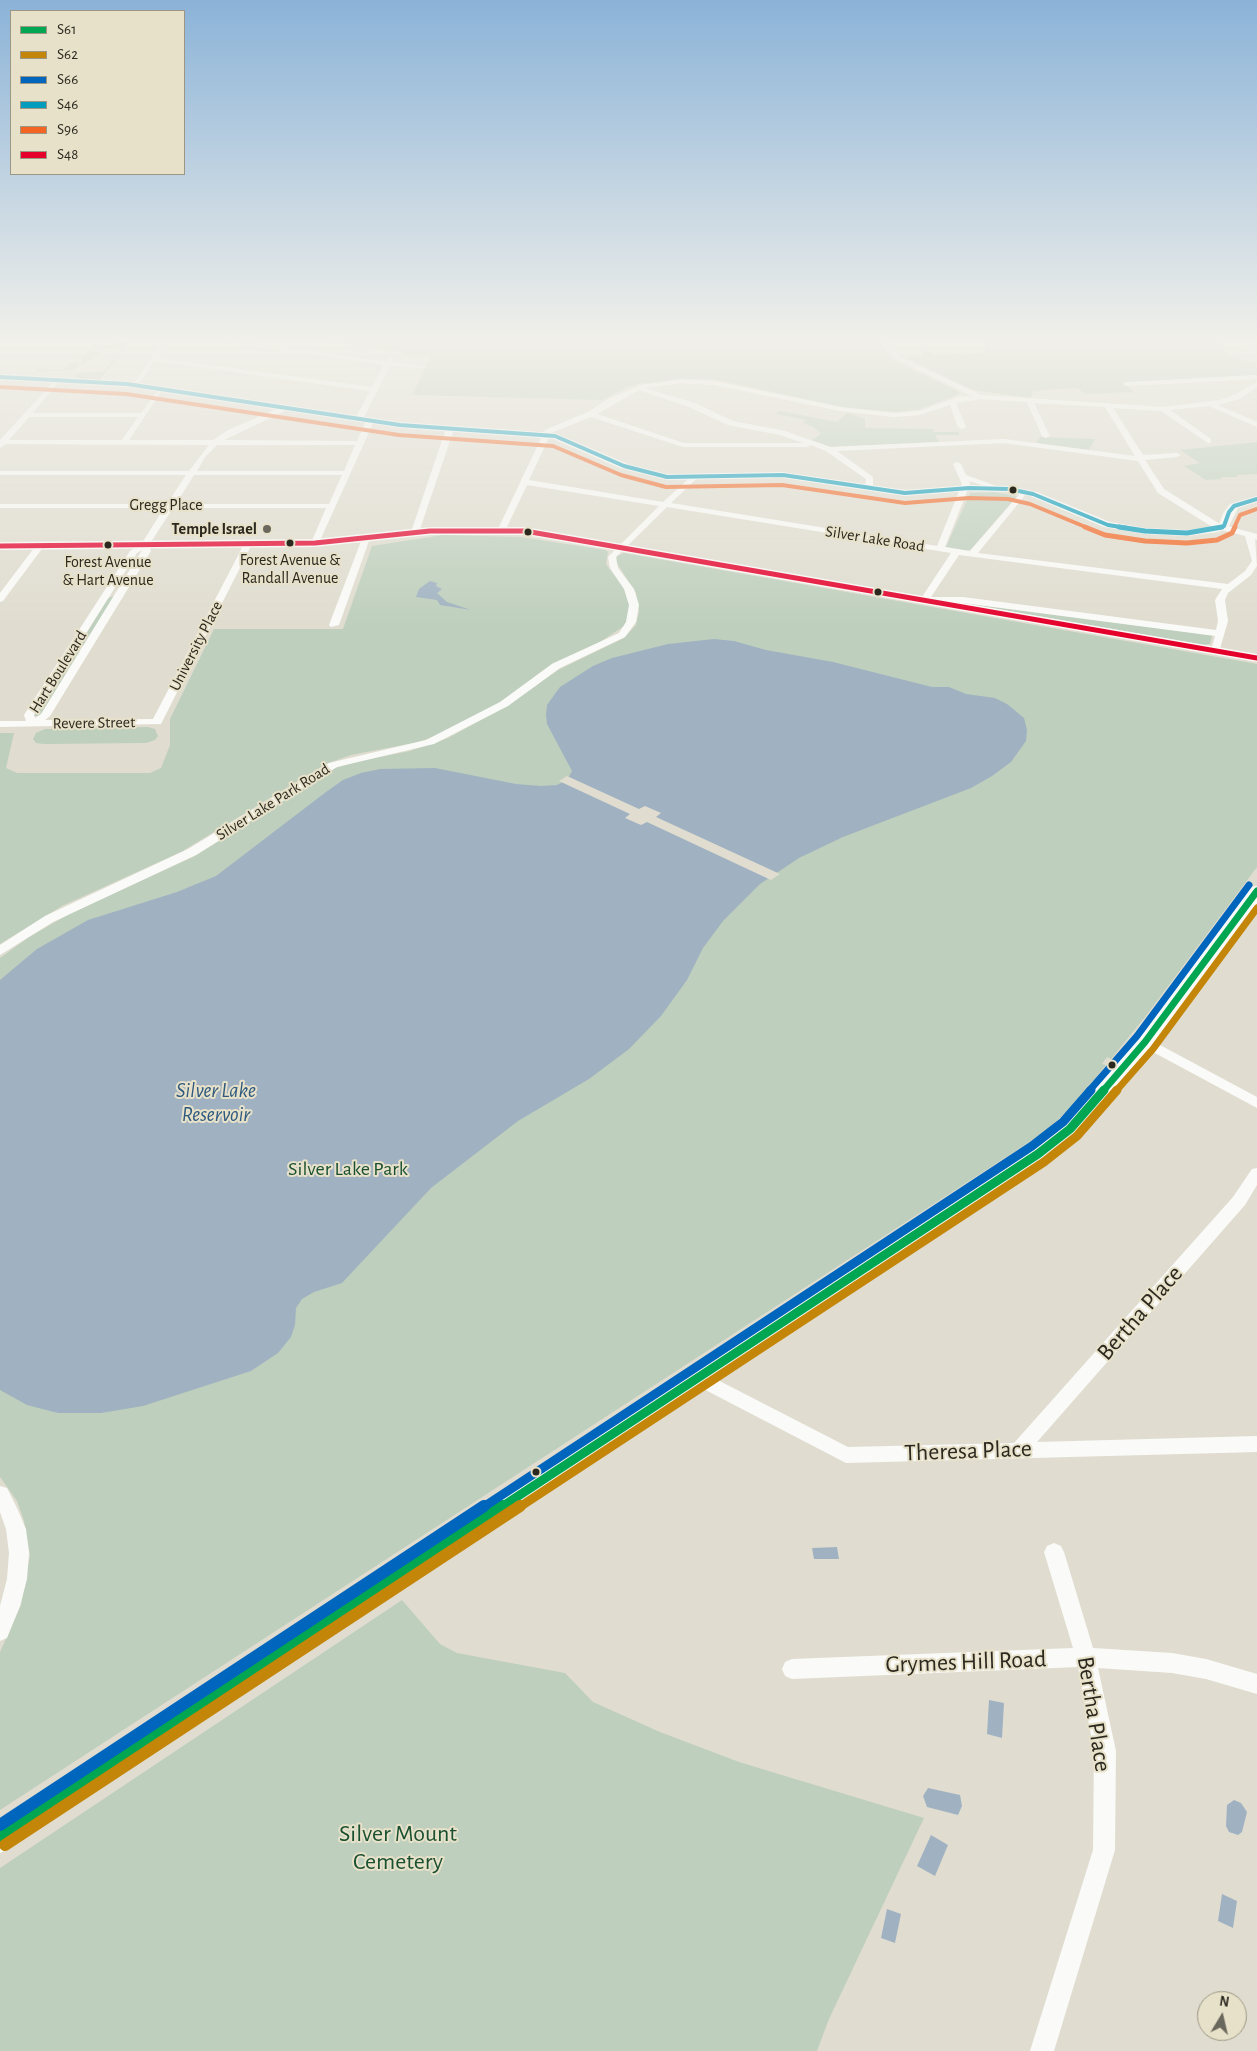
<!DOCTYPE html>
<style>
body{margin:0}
#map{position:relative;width:1257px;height:2051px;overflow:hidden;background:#e0ddd0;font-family:"Alegreya Sans",sans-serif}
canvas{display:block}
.legend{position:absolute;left:10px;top:10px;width:175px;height:165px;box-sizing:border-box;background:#e7e1c9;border:1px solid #9c9785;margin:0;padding:6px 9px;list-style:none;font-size:15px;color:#2b281f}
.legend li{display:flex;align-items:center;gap:10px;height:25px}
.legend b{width:25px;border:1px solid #9c9785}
.north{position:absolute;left:1197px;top:1991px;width:50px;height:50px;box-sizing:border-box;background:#e7e1c9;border:1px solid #9c9785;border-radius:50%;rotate:9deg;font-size:14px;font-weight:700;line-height:20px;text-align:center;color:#2b281f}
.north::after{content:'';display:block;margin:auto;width:18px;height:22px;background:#6a675d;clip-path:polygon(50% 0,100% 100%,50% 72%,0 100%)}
</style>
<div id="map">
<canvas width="1257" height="2051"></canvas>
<ul class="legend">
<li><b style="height:6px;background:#00a651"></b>S61</li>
<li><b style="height:6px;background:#c48608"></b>S62</li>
<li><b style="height:6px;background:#0065bd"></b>S66</li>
<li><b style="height:6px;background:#049cbc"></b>S46</li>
<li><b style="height:6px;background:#f26522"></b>S96</li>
<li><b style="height:6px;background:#e4002b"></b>S48</li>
</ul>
<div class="north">N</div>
</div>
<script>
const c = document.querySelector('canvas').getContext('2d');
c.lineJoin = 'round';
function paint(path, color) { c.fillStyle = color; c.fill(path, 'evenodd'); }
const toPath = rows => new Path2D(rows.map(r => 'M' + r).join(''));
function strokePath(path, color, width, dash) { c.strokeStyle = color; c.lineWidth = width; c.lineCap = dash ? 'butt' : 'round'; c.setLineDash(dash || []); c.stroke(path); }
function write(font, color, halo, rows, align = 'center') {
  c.font = font + ' "Alegreya Sans",sans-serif'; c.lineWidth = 4; c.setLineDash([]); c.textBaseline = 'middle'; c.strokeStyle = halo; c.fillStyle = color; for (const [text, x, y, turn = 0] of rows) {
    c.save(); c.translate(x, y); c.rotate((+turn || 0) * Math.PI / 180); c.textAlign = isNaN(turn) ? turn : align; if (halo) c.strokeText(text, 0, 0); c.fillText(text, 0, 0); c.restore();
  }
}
paint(toPath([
 [130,340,100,380,73,378,78,373,104,371,124,348,90,349,93,344,110,345,116,343,112,341],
 [314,340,878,340,893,360,958,391,959,394,920,409,897,412,848,408,716,380,698,379,639,384,627,387,602,400,412,395,431,356,402,355,402,352],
 [983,340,1221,340,1228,357,1257,363,1257,375,1124,383,1134,392,1085,394,1077,388,1034,391,1030,398,973,390,904,357,924,356,921,351,931,351,934,354,986,353],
 [88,351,99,352,95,357,72,370,35,372,39,368,62,370,70,363,79,362,76,365,78,366,83,360,80,359,81,357,76,357,79,354,84,355],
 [780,411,837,422,847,413,865,419,865,428,933,429,934,432,958,432,960,435,935,435,939,442,831,447,812,440,821,434,814,427,803,423,806,420,775,414],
 [1040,437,1095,439,1089,450,1036,443],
 [1257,442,1257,474,1236,475,1238,477,1221,477,1222,479,1206,480,1184,466,1200,463,1180,450],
 [995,492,1017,496,971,549,968,551,946,547,970,493],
 [443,535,521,537,605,550,608,552,606,564,625,590,629,604,629,616,624,626,600,642,553,663,501,702,438,735,419,742,351,755,326,764,181,852,62,906,0,944,0,733,14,733,6,768,17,773,150,773,161,768,170,745,170,719,214,629,343,629,372,546],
 [624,553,1257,664,1257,867,1145,1017,1111,1059,1107,1057,1102,1064,1106,1065,1075,1103,1046,1131,0,1810,0,1652,21,1605,30,1555,24,1521,17,1501,0,1477,0,958,29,937,71,913,195,856,335,768,359,761,410,751,448,738,510,704,558,670,624,638,636,625,639,611,636,593,616,562,617,556],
 [114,596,84,646,79,646,108,598],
 [963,603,1211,635,1212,636,1210,644,1204,645],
 [75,650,82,650,40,716,34,716],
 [148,727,155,729,158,736,155,740,146,743,44,744,36,743,33,739,36,733,45,729],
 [402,1600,440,1644,457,1653,565,1673,593,1702,660,1732,739,1762,924,1818,829,2019,817,2051,0,2051,0,1868]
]), '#becfbd');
paint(toPath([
 [430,581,437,583,436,586,442,589,437,593,447,602,471,610,440,605,437,600,416,597,419,589],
 [714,639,734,641,766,650,833,662,932,687,949,687,966,694,995,698,1007,704,1024,718,1027,730,1026,741,1011,762,992,776,971,788,843,837,799,858,760,884,723,921,703,948,687,980,661,1016,629,1049,589,1079,518,1121,431,1188,342,1283,314,1292,302,1299,296,1308,295,1325,291,1337,278,1353,251,1371,143,1406,101,1413,58,1413,27,1405,0,1390,0,980,37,949,88,920,177,892,216,876,326,792,343,780,361,773,380,769,435,768,516,784,541,786,557,785,567,780,572,771,547,724,546,715,547,705,560,687,593,666,612,658,668,644],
 [837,1547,839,1559,814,1559,812,1548],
 [989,1700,1004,1703,1002,1738,987,1734],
 [928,1788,960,1795,962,1806,958,1815,927,1807,923,1796],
 [1234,1800,1241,1803,1247,1812,1242,1832,1238,1835,1229,1832,1226,1826,1227,1805],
 [931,1835,948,1845,935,1876,917,1866],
 [1222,1894,1237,1901,1233,1928,1218,1921],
 [887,1909,901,1914,895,1943,881,1938]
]), '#a0b2c1');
paint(toPath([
 [567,776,639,809,645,806,661,813,656,817,780,874,771,880,647,822,641,825,625,818,630,814,559,781]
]), '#e0ddd0');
paint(toPath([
 [163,340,170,340,158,358,372,387,384,365,209,340,230,340,382,361,386,361,391,356,394,358,392,362,428,366,425,368,390,366,363,419,359,421,355,419,370,391,155,361,136,387,132,387,163,340],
 [882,340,889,340,900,357,981,395,1163,407,1220,400,1234,395,1257,382,1257,387,1240,399,1218,405,1257,422,1257,427,1209,406,1170,410,1211,439,1211,443,1208,443,1161,411,1113,408,1143,455,1177,453,1181,455,1177,457,1145,460,1164,489,1220,524,1257,534,1257,540,1255,539,1257,566,1251,575,1228,593,1225,600,1228,621,1219,652,1211,650,1215,636,963,603,922,602,920,600,951,553,667,507,616,557,618,568,634,589,639,605,636,622,625,637,560,668,508,706,434,744,337,767,196,855,53,922,0,955,0,945,45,916,188,849,329,763,426,740,500,702,552,664,619,633,626,622,629,605,624,589,610,568,608,557,659,506,527,485,506,529,499,531,498,529,545,430,588,412,608,399,641,385,680,379,714,381,840,407,894,413,919,411,958,397,972,396,896,359,882,340],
 [680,383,714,385,840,411,894,417,920,415,950,405,958,427,962,429,966,427,956,403,980,399,1027,402,1042,436,1046,438,1050,436,1034,403,1105,407,1135,456,1004,439,830,447,785,431,733,421,695,403,645,388,680,383],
 [639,390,689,407,728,425,780,435,803,443,684,443,597,414,639,390],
 [591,417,683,447,807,447,811,445,826,451,863,477,866,479,865,488,869,490,873,488,873,477,837,451,1004,443,1138,461,1158,493,1214,528,1245,536,1252,561,1245,571,1228,584,978,553,1026,494,1027,492,1023,490,970,551,945,547,970,484,969,481,998,490,1002,488,966,475,961,464,957,462,953,464,962,484,937,546,671,503,695,480,696,478,692,476,663,502,529,480,551,433,591,417],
 [959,555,1222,589,1215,600,1218,621,1216,630,963,597,931,597,959,555],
 [1257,344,1257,348,1244,349,1241,347,1257,344],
 [1257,375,1257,379,1126,386,1123,384,1126,382,1257,375],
 [57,378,59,381,33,413,141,413,159,389,163,389,129,440,213,440,228,430,284,406,287,406,287,410,224,440,357,441,367,419,374,421,318,545,311,543,326,508,173,508,149,545,151,551,50,716,45,720,153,719,244,544,251,542,252,544,161,724,0,727,0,721,26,721,24,715,130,551,142,543,164,508,0,508,0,504,167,504,186,475,0,475,0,471,189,471,209,445,6,444,0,448,0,440,57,378],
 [29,417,138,417,122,440,9,440,29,417],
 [217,445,355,445,344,471,197,471,205,457,217,445],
 [194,475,342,475,329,504,176,504,194,475],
 [142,550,41,714,35,718,34,715,137,553,142,550],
 [450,427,454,429,419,532,412,534,411,532,446,429,450,427],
 [363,536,370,538,339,625,331,627,329,625,363,536],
 [37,544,44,546,3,601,0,602,0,593,37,544],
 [1145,1037,1257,1097,1257,1108,1140,1045,1138,1042,1145,1037],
 [1257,1168,1257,1185,1245,1205,1037,1442,1257,1436,1257,1452,846,1463,692,1383,689,1378,692,1373,698,1371,704,1373,848,1447,1014,1443,1233,1197,1252,1169,1257,1168],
 [0,1486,7,1488,17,1508,26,1529,29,1553,27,1579,20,1606,7,1638,0,1641,0,1606,7,1579,9,1553,6,1529,0,1512,0,1486],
 [1054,1543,1061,1546,1064,1552,1093,1648,1172,1653,1206,1659,1257,1674,1257,1694,1206,1679,1172,1673,1098,1668,1116,1751,1115,1850,1054,2051,1030,2051,1093,1850,1094,1751,1078,1667,792,1679,785,1676,782,1669,785,1662,792,1659,1073,1648,1044,1552,1047,1546,1054,1543]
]), '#fafaf8');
paint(toPath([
 [0,374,127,381,400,422,555,433,628,464,667,474,783,472,905,490,969,485,1009,486,1037,492,1110,522,1145,528,1187,530,1212,527,1219,524,1224,512,1230,504,1257,496,1257,502,1238,508,1228,528,1218,532,1187,536,1145,534,1104,527,1030,496,1009,492,969,491,905,496,783,478,667,480,620,468,553,439,400,428,127,387,0,380,0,374]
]), '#fafaf8');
paint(toPath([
 [430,527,525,527,1257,654,1257,662,525,535,430,535,315,547,0,550,0,542,315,539,430,527],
 [1257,886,1257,903,1152,1047,1078,1134,1046,1159,11,1848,0,1853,0,1818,1030,1149,1062,1124,1138,1037,1251,887,1257,886]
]), '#fafaf8');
strokePath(toPath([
 [1103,1091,1145,1042,1257,891]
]), '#00a651', 7);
strokePath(toPath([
 [500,1508,1038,1154,1070,1129,1104,1090]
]), '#00a651', 9);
strokePath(toPath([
 [0,1837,502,1506]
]), '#00a651', 12);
strokePath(toPath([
 [1116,1091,1153,1049,1257,908]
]), '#c48608', 7);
strokePath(toPath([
 [518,1508,1044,1162,1077,1136,1117,1090]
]), '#c48608', 9);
strokePath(toPath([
 [5,1845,520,1506]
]), '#c48608', 12);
strokePath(toPath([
 [1089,1091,1137,1036,1249,885]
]), '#0065bd', 7);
strokePath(toPath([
 [482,1508,1032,1146,1063,1122,1091,1090]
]), '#0065bd', 9);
strokePath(toPath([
 [0,1825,484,1506]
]), '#0065bd', 12);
strokePath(toPath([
 [0,377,127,384,400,425,555,436,624,466,667,477,783,475,905,493,969,488,1009,489,1033,494,1108,525,1127,528],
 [1219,528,1224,526,1229,512,1234,506,1257,499]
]), '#049cbc', 4);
strokePath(toPath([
 [1119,527,1145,531,1187,533,1222,527]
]), '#049cbc', 5);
strokePath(toPath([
 [0,387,126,394,399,435,553,446,621,475,666,487,782,485,905,503,969,498,1008,499,1030,504,1088,528],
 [1234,528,1240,515,1257,509]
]), '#f26522', 4);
strokePath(toPath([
 [1085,527,1105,535,1145,541,1187,543,1217,540,1232,533,1235,527]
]), '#f26522', 5);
strokePath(toPath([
 [0,546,315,543,430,531,525,531,1257,658]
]), '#e4002b', 5);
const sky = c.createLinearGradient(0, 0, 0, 628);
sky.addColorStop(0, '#8bb3d8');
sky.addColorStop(0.54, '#f1f0ea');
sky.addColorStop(1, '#f1f0ea00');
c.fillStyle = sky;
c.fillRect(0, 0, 1257, 628);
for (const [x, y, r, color] of [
 [1013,490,4.5,"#2b281f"],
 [267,529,5,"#6a675d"],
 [528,532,4.5,"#2b281f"],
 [290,543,4.5,"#2b281f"],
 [108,545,4.5,"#2b281f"],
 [878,592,4.5,"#2b281f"],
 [1112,1065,4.5,"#2b281f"],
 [536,1472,4.5,"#2b281f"]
]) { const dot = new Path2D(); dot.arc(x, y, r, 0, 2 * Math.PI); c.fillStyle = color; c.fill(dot); strokePath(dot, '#e7e1c9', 2); }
write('16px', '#2b281f', '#e7e1c9', [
 ["Gregg Place",166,505],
 ["Silver Lake Road",875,539,9],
 ["University Place",196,646,-63],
 ["Hart Boulevard",58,672,-58],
 ["Revere Street",94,723,-1],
 ["Silver Lake Park Road",273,802,-32]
]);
write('bold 16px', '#2b281f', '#e7e1c9', [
 ["Temple Israel",257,529]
], 'right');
write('16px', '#2b281f', '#e7e1c9', [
 ["Forest Avenue &",290,560],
 ["Randall Avenue",290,578],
 ["Forest Avenue",108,562],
 ["& Hart Avenue",108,580]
]);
write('20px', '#195031', '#e7e1c9', [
 ["Silver Lake Park",348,1169]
]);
write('italic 21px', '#2e5a7f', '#e7e1c9', [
 ["Silver Lake",216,1091],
 ["Reservoir",216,1115]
]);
write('24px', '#2b281f', '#e7e1c9', [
 ["Bertha Place",1140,1313,-49],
 ["Theresa Place",968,1451,-2],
 ["Grymes Hill Road",966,1662,-2],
 ["Bertha Place",1094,1714,81]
]);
write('24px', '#195031', '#e7e1c9', [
 ["Silver Mount",398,1834],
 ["Cemetery",398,1862]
]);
</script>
